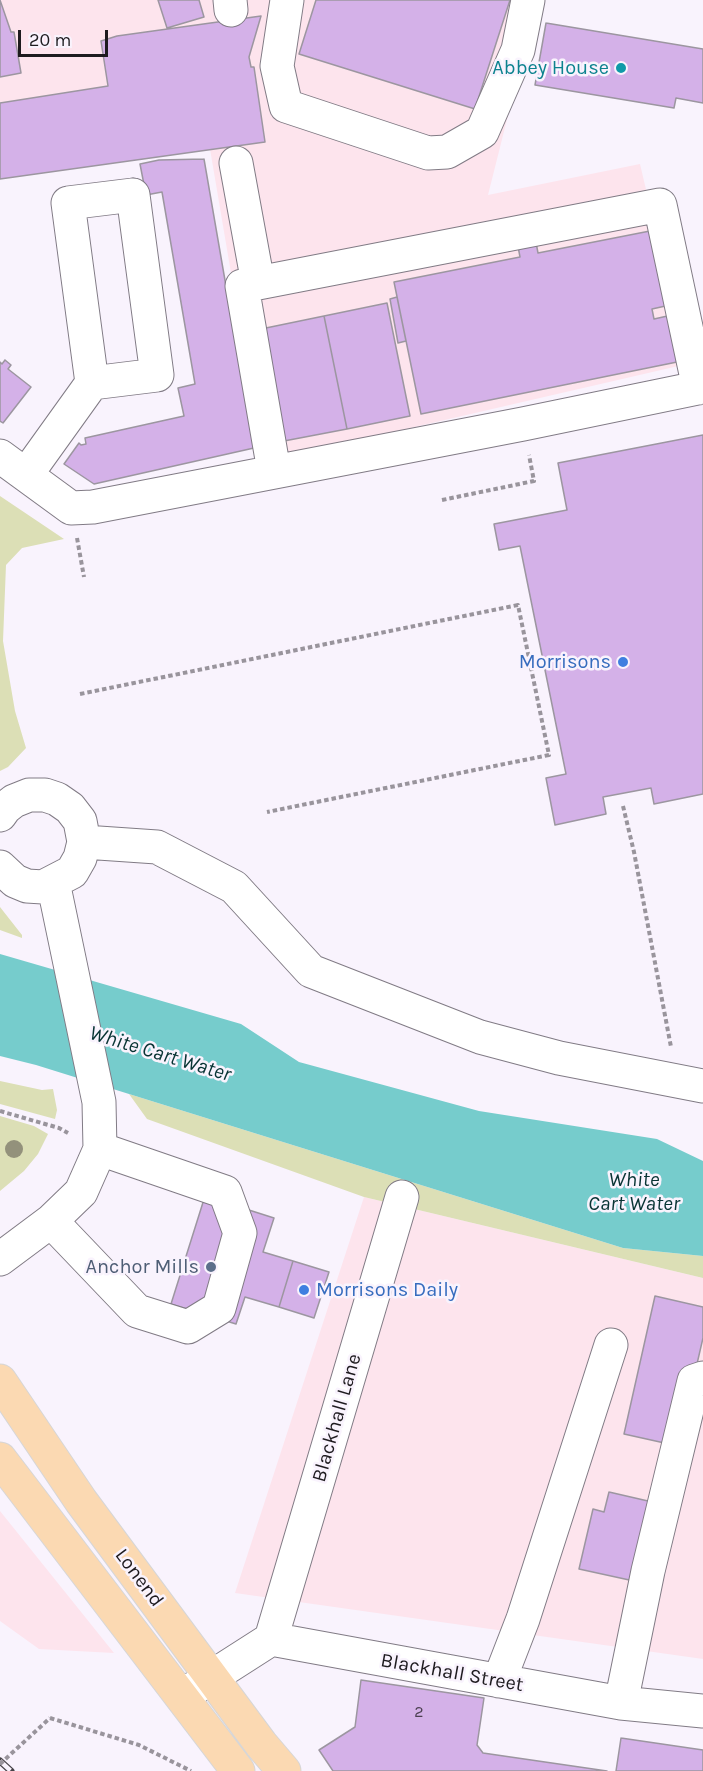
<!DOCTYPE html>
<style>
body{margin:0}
#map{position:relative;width:703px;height:1771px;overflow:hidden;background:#f9f3fd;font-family:Karla,sans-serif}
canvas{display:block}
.scale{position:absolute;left:18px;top:30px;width:90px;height:27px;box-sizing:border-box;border:3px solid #1e1b1f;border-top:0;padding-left:8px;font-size:18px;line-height:21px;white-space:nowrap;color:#1e1b1f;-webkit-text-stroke:4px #f9f3fd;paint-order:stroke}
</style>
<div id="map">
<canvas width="703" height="1771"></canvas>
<div class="scale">20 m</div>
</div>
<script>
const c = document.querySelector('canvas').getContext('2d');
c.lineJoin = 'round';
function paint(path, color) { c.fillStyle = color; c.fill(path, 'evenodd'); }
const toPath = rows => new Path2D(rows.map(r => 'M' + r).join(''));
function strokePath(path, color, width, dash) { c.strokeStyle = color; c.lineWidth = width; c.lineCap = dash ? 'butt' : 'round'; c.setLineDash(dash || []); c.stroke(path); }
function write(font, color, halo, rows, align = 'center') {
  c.font = font + ' Karla,sans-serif'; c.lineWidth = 5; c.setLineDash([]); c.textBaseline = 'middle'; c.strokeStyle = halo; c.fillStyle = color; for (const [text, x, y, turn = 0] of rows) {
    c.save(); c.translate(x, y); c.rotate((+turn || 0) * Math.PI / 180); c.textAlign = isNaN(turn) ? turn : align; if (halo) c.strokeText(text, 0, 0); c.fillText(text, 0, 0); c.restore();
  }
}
paint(toPath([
 [0,0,537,0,488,195,640,164,687,364,263,462,210,149,0,179],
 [364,1197,703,1278,703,1659,235,1593],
 [0,1511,114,1653,39,1649,0,1621]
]), '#fde4ed');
paint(toPath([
 [0,496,64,539,22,548,6,565,3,641,15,711,26,748,8,767,0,771],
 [0,907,22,935,22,938,0,930],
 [0,1081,42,1090,53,1089,57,1110,55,1119,0,1104],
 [129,1094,623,1248,703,1256,703,1278,364,1197,147,1119],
 [0,1116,34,1126,48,1134,38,1154,24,1171,0,1191]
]), '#dcdfb6');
paint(toPath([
 [0,954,241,1024,299,1062,479,1111,657,1139,703,1161,703,1256,623,1248,36,1065,0,1056]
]), '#76cccc');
const building = toPath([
 [0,0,11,32,14,32,21,73,0,77,0,0],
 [158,0,199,0,204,17,167,28,158,0],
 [316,0,510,0,475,109,299,54,316,0],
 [261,16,249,57,251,67,254,67,265,142,0,179,0,103,108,86,101,41,117,36,261,16],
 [546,23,703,49,703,103,676,98,674,108,535,85,546,23],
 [204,159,254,448,94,484,64,464,79,443,81,445,86,444,85,438,184,416,178,388,195,384,162,192,146,195,140,164,159,160,204,159],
 [655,230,670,305,652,309,654,319,672,315,682,361,421,414,394,282,520,257,517,241,535,237,538,253,655,230],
 [397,297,406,341,398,343,390,299,397,297],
 [387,303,410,416,347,429,324,316,387,303],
 [324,316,347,429,284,441,261,329,324,316],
 [5,360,11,365,8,369,31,387,3,423,0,421,0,362,2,364,5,360],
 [703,435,703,794,654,804,651,788,603,797,606,814,555,825,546,778,566,774,520,546,499,550,494,524,567,510,558,463,703,435],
 [205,1196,274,1218,263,1252,293,1261,279,1307,245,1297,236,1324,171,1304,205,1196],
 [293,1261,329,1272,314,1318,279,1307,293,1261],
 [655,1296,703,1307,703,1338,678,1446,624,1434,655,1296],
 [609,1492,661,1504,643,1583,579,1569,593,1509,604,1512,609,1492],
 [361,1680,484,1698,477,1745,483,1753,607,1771,333,1771,319,1750,355,1727,361,1680],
 [621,1738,703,1750,703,1771,616,1771,621,1738]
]);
paint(building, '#d4b1e8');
strokePath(building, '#9c96a0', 1.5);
const minor = toPath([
 [230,0,231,10],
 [287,0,277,66,286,106,428,153,447,152,482,132,518,50,528,0],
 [236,163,258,283],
 [133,195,157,375,92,383,68,203,133,195],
 [0,456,71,508,93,507,523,424,703,387],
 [274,471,242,286,258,283,660,205,699,388],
 [26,475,92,383],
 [0,815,5,808,14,801,29,795,45,795,57,799,70,808,80,821,84,842,80,858,72,872,43,887,27,886,15,881,0,867],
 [84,842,157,847,234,887,311,971,480,1037,559,1058,703,1086],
 [51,1221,137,1311,188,1327,219,1308,240,1233,225,1192,100,1149],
 [0,1259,51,1221,81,1192,100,1149,99,1102,53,882],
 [271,1639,402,1197],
 [499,1681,523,1619,611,1345],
 [182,1696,271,1639,621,1703,703,1711],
 [621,1703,648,1571,694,1381,703,1378]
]);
const major = toPath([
 [0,1381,81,1501,261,1744,284,1771],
 [0,1459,238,1771]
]);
strokePath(minor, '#817b85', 35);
strokePath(major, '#d6d6d7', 35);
strokePath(toPath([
 [442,500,534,481,529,455],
 [77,538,84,577],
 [80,694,518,605,549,755,267,812],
 [623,806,634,852,671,1047],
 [0,1111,59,1128,68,1133],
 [50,1718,139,1745,191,1771]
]), '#99949c', 4, [4.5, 3]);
strokePath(minor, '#fff', 33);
strokePath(major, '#fbd9b2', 33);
const rail = toPath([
 [0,1761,11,1771]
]);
strokePath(rail, '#464247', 7);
strokePath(rail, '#f9f3fd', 4.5, [14]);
strokePath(toPath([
 [0,1764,50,1718]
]), '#99949c', 4, [4.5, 3]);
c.fillStyle = '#93917b';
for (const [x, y] of [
 [14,1149]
]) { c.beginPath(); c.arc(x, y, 9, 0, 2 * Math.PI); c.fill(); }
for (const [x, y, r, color] of [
 [621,68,6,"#0f9aa8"],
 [623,662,6,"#3f7fe0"],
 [211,1267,6,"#5c6f8a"],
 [304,1290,6,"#3f7fe0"]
]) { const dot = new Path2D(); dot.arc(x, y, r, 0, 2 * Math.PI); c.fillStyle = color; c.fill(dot); strokePath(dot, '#f9f3fd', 2); }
write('16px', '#4c4051', null, [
 ["2",419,1712]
]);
write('20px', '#0d838f', '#f9f3fd', [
 ["Abbey House",609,68]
], 'right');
write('20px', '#366cbe', '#f9f3fd', [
 ["Morrisons",611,662],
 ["Morrisons Daily",316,1290,"left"]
], 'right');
write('20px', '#4e5e75', '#f9f3fd', [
 ["Anchor Mills",199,1267]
], 'right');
write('20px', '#1e1b1f', '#f9f3fd', [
 ["Blackhall Lane",337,1418,-74],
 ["Lonend",139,1578,53],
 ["Blackhall Street",452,1673,10]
]);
write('italic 21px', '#083434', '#f9f3fd', [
 ["White Cart Water",160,1054,17],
 ["White",634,1180],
 ["Cart Water",634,1204]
]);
</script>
